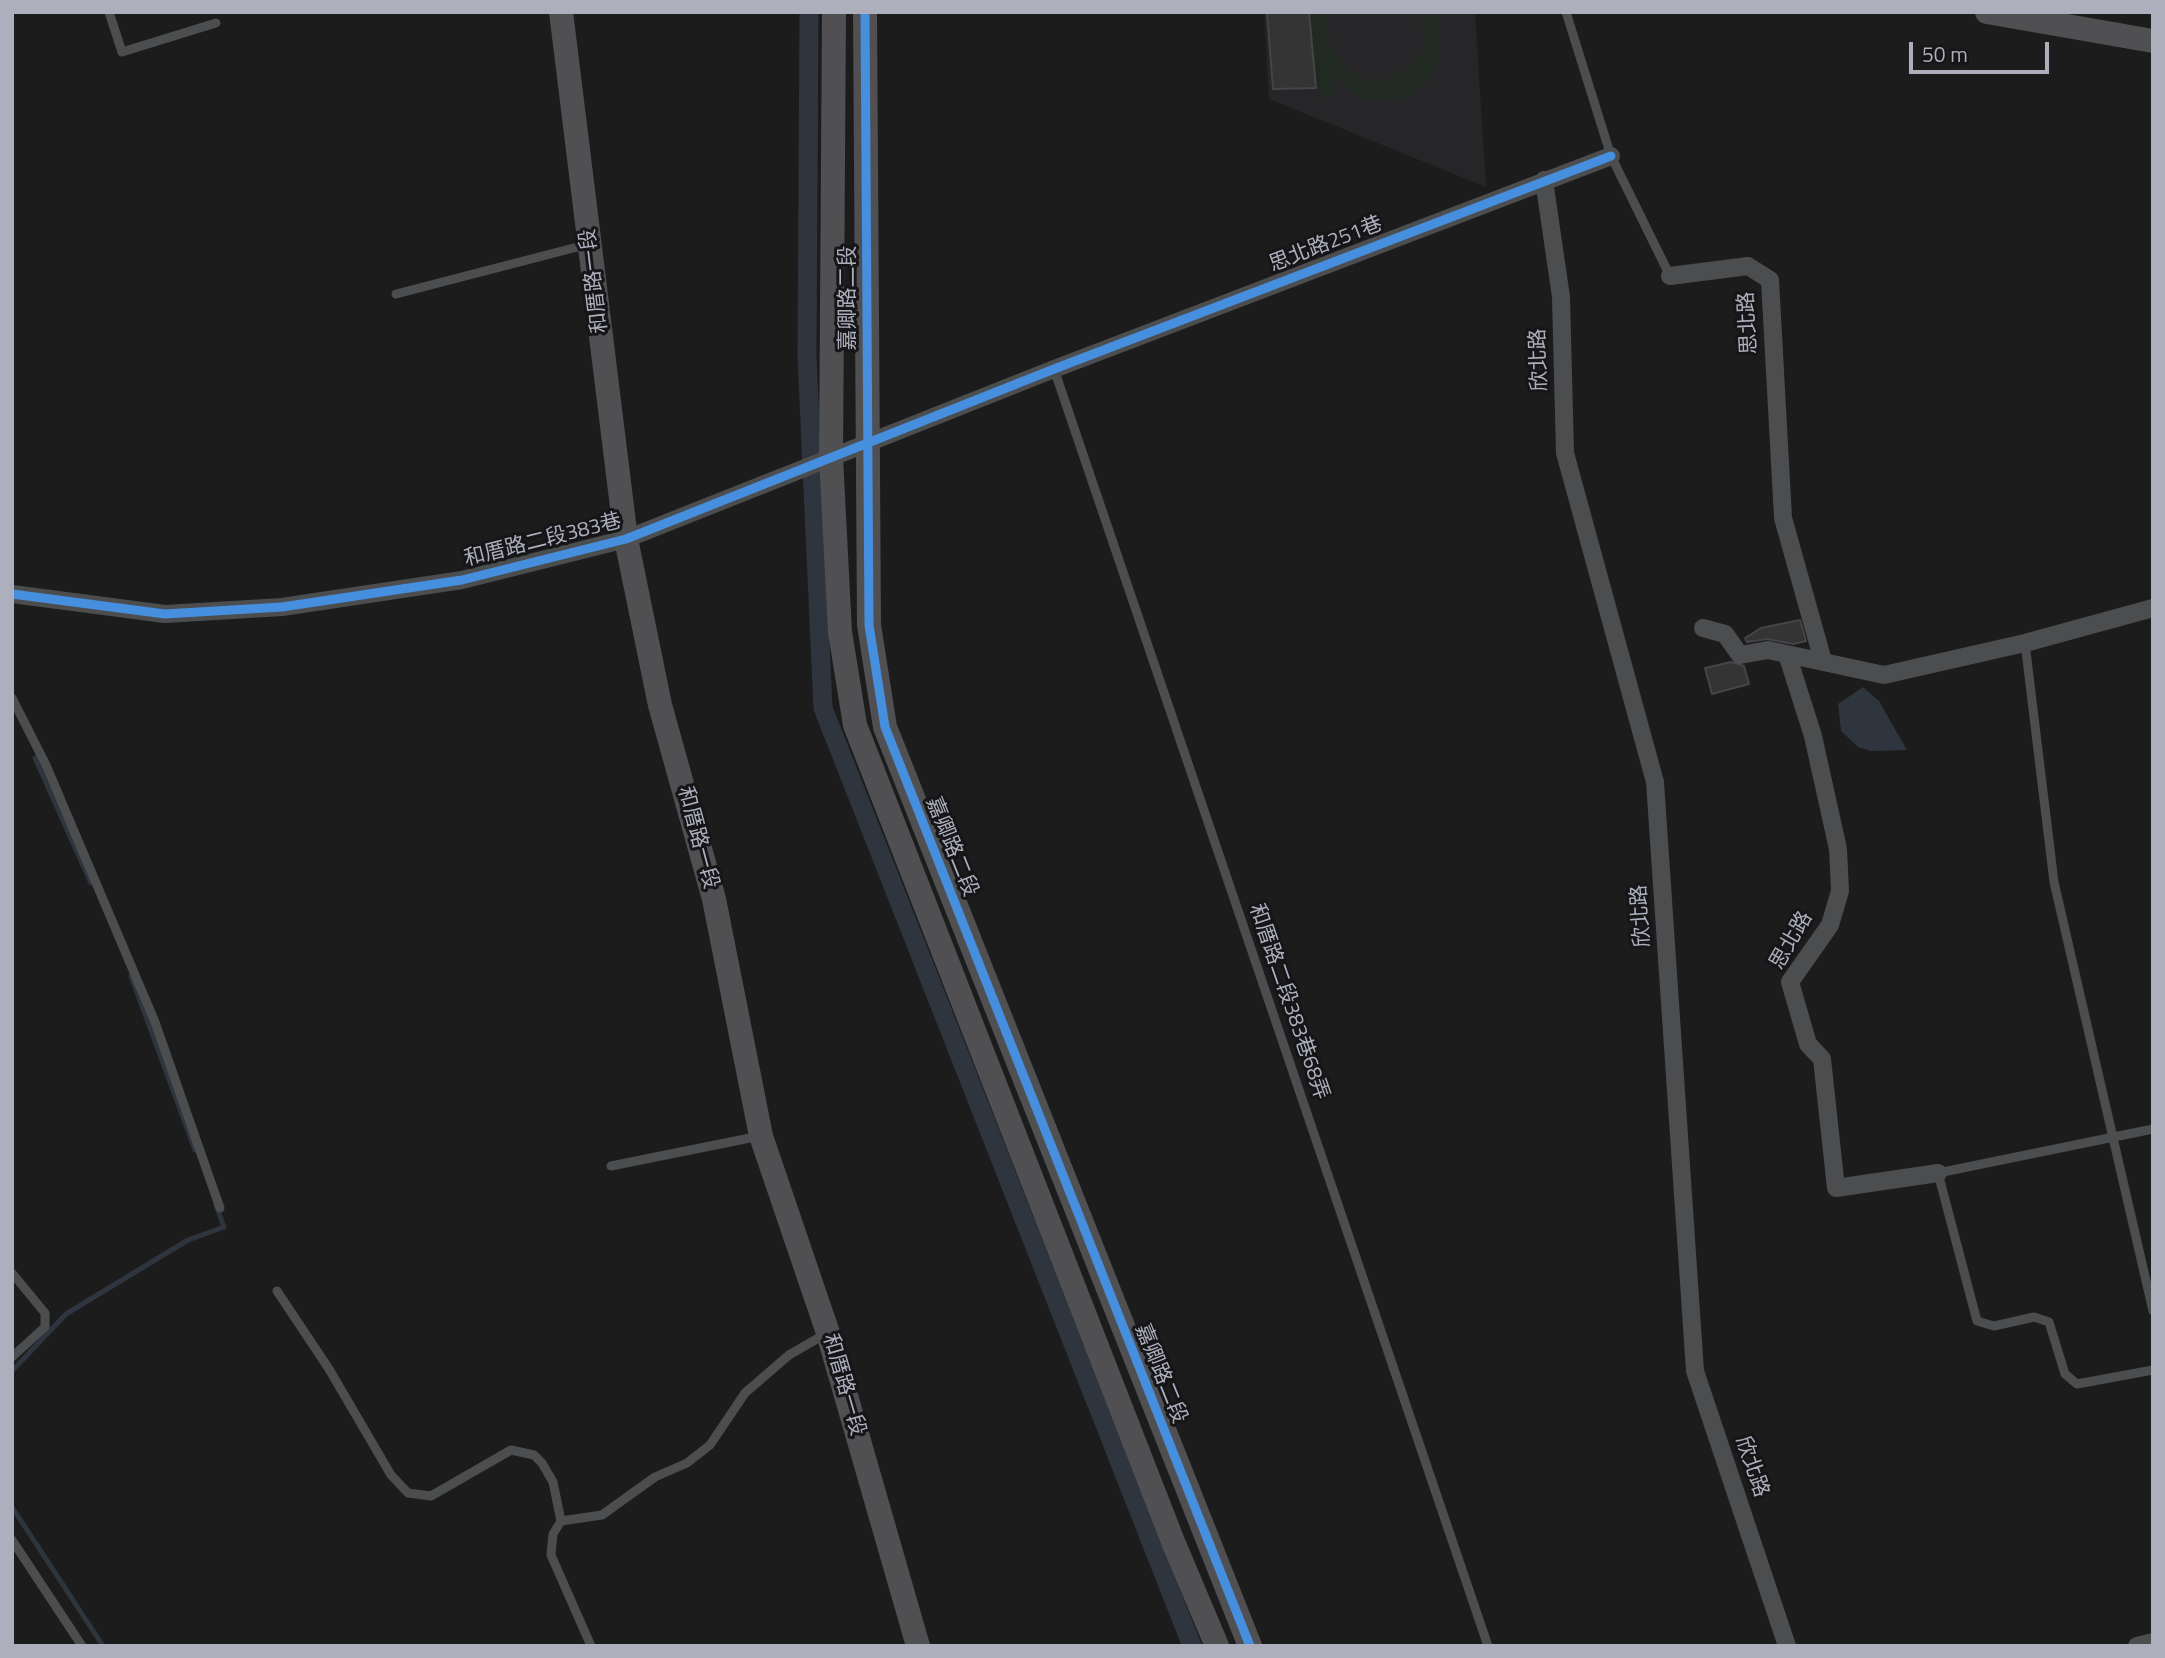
<!DOCTYPE html>
<meta charset="utf-8">
<style>
body{margin:0}
#map{position:relative;width:2165px;height:1658px;overflow:hidden;background:#1c1c1c;font-family:"Titillium Web",sans-serif}
canvas{display:block}
.frame{position:absolute;inset:0;border:14px solid #adb0bc;pointer-events:none}
.scale{position:absolute;left:1909px;top:42px;width:140px;height:32px;box-sizing:border-box;border:4px solid #adb0bc;border-top:0;padding-left:9px;font-size:21px;line-height:24px;white-space:nowrap;color:#adb0bc;-webkit-text-stroke:5px #161518;paint-order:stroke}
</style>
<div id="map">
<canvas width="2165" height="1658"></canvas>
<div class="frame"></div>
<div class="scale">50 m</div>
</div>
<script>
const c = document.querySelector('canvas').getContext('2d');
c.lineJoin = 'round';
function paint(path, color) { c.fillStyle = color; c.fill(path, 'evenodd'); }
const toPath = rows => new Path2D(rows.map(r => 'M' + r).join(''));
function strokePath(path, color, width, dash) { c.strokeStyle = color; c.lineWidth = width; c.lineCap = dash ? 'butt' : 'round'; c.setLineDash(dash || []); c.stroke(path); }
function write(font, color, halo, rows, align = 'center') {
  c.font = font + ' "Titillium Web","Noto Sans TC",sans-serif'; c.lineWidth = 6; c.setLineDash([]); c.textBaseline = 'middle'; c.strokeStyle = halo; c.fillStyle = color; for (const [text, x, y, turn = 0] of rows) {
    c.save(); c.translate(x, y); c.rotate((+turn || 0) * Math.PI / 180); c.textAlign = isNaN(turn) ? turn : align; if (halo) c.strokeText(text, 0, 0); c.fillText(text, 0, 0); c.restore();
  }
}
paint(toPath([
 [1264,12,1475,12,1486,187,1269,99]
]), '#262628');
paint(toPath([
 [1309,12,1327,12,1330,48,1352,74,1367,79,1378,81,1398,74,1424,50,1421,12,1437,12,1441,58,1427,82,1413,93,1394,100,1369,100,1351,92,1332,73,1333,96,1318,97]
]), '#212923');
paint(toPath([
 [1863,687,1879,701,1907,750,1871,751,1858,747,1841,731,1838,704]
]), '#2e353e');
strokePath(toPath([
 [35,758,91,883],
 [131,976,195,1150],
 [12,1371,66,1314,188,1240,224,1227,216,1205],
 [12,1507,103,1646]
]), '#2e353e', 5);
strokePath(toPath([
 [809,12,807,356,823,708,1192,1646]
]), '#2e353e', 19);
const building = toPath([
 [1267,12,1309,12,1316,88,1273,89,1267,12],
 [1800,620,1806,641,1793,644,1767,639,1747,642,1745,638,1761,628,1800,620],
 [1731,662,1744,666,1749,684,1712,694,1705,668,1731,662]
]);
paint(building, '#343434');
strokePath(building, '#444548', 2);
strokePath(toPath([
 [109,12,122,52,216,23],
 [1566,12,1611,156,1670,276],
 [396,294,589,244],
 [1054,369,1488,1646],
 [2025,643,2054,882,2153,1311],
 [12,698,46,765,155,1022,220,1208],
 [2153,1129,1938,1173,1977,1321,1994,1326,2034,1317,2049,1322,2065,1374,2077,1384,2153,1370],
 [611,1166,760,1136],
 [12,1273,45,1313,45,1327,12,1357],
 [277,1291,329,1369,391,1475,408,1493,431,1496,511,1450,534,1455,542,1463,553,1482,561,1521],
 [12,1540,82,1646],
 [591,1646,551,1555,553,1534,561,1521,602,1515,655,1477,687,1463,710,1445,745,1393,789,1355,827,1333]
]), '#4c4d4f', 9);
strokePath(toPath([
 [1544,180,1561,297,1565,453,1655,782,1695,1371,1787,1646],
 [1670,276,1748,266,1770,280,1783,518,1823,661],
 [12,594,165,614,282,607,462,580,626,539,1054,369,1611,156],
 [1703,628,1725,634,1740,655,1768,650,1884,675,2025,643,2153,608],
 [1787,654,1813,736,1838,849,1840,891,1830,925,1790,982,1808,1044,1822,1059,1836,1188,1938,1173],
 [2137,1646,2153,1642]
]), '#4c4d4f', 18);
strokePath(toPath([
 [561,12,626,539,660,705,714,899,761,1136,828,1333,918,1646],
 [834,12,831,457,840,632,855,725,1174,1544,1217,1646],
 [865,12,869,625,885,727,1250,1646],
 [1987,12,2153,41]
]), '#505053', 24);
strokePath(toPath([
 [865,12,869,625,885,727,1250,1646],
 [12,594,165,614,282,607,462,580,626,539,1054,369,1611,156]
]), '#468fdf', 9);
write('21px', '#adb0bc', '#161518', [
 ["思北路251巷",1326,245,-21],
 ["和厝路一段",595,281,-97],
 ["嘉卿路二段",849,298,-90],
 ["思北路",1749,323,-93],
 ["欣北路",1540,360,-92],
 ["和厝路二段383巷",543,541,-14],
 ["和厝路一段",697,838,75],
 ["嘉卿路二段",951,847,68],
 ["欣北路",1642,916,-94],
 ["思北路",1792,941,-60],
 ["和厝路二段383巷68弄",1288,1002,71],
 ["嘉卿路二段",1160,1374,68],
 ["和厝路一段",843,1385,74],
 ["欣北路",1751,1467,71]
]);
</script>
